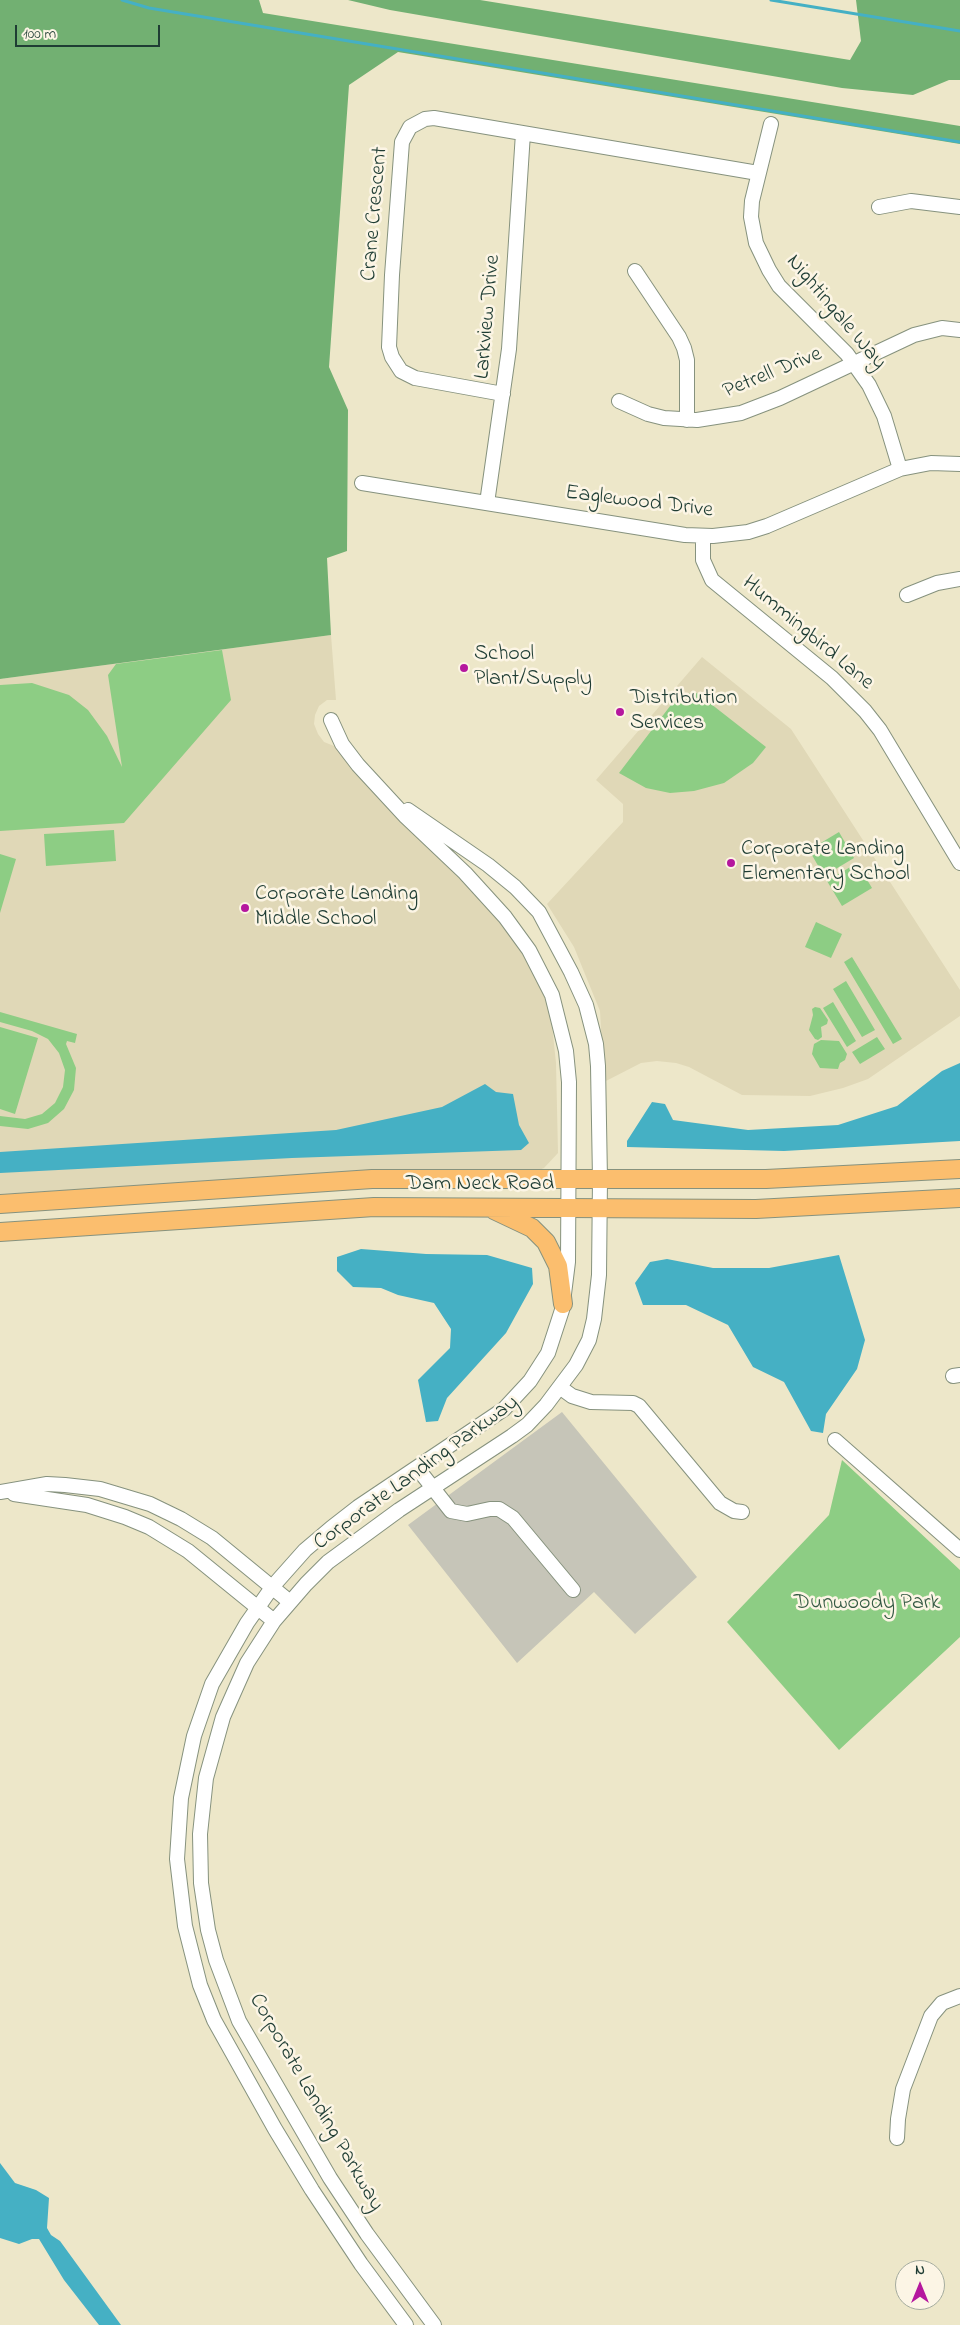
<!DOCTYPE html>
<style>
body{margin:0}
#map{position:relative;width:960px;height:2325px;overflow:hidden;background:#ede7c9;font-family:"Indie Flower",sans-serif}
canvas{display:block}
.north{position:absolute;left:895px;top:2260px;width:50px;height:50px;box-sizing:border-box;background:#fcf5e5;border:1px solid #a4ab9e;border-radius:50%;rotate:0deg;font-size:14px;font-weight:700;line-height:20px;text-align:center;color:#1f3d34}
.north::after{content:'';display:block;margin:auto;width:18px;height:22px;background:#b5179e;clip-path:polygon(50% 0,100% 100%,50% 72%,0 100%)}
.scale{position:absolute;left:15px;top:25px;width:145px;height:22px;box-sizing:border-box;border:2px solid #1f3d34;border-top:0;padding-left:6px;font-size:15px;line-height:18px;white-space:nowrap;color:#1f3d34;-webkit-text-stroke:4px #fcf5e5;paint-order:stroke}
</style>
<div id="map">
<canvas width="960" height="2325"></canvas>
<div class="north">N</div>
<div class="scale">100 m</div>
</div>
<script>
const c = document.querySelector('canvas').getContext('2d');
c.lineJoin = 'round';
function paint(path, color) { c.fillStyle = color; c.fill(path, 'evenodd'); }
const toPath = rows => new Path2D(rows.map(r => 'M' + r).join(''));
function strokePath(path, color, width, dash) { c.strokeStyle = color; c.lineWidth = width; c.lineCap = dash ? 'butt' : 'round'; c.setLineDash(dash || []); c.stroke(path); }
function write(font, color, halo, rows, align = 'center') {
  c.font = font + ' "Indie Flower",sans-serif'; c.lineWidth = 5; c.setLineDash([]); c.textBaseline = 'middle'; c.strokeStyle = halo; c.fillStyle = color; for (const [text, x, y, turn = 0] of rows) {
    c.save(); c.translate(x, y); c.rotate((+turn || 0) * Math.PI / 180); c.textAlign = isNaN(turn) ? turn : align; if (halo) c.strokeText(text, 0, 0); c.fillText(text, 0, 0); c.restore();
  }
}
paint(toPath([
 [331,635,336,700,327,700,319,706,315,715,314,724,318,734,324,742,339,748,479,895,532,963,551,1015,556,1063,558,1153,544,1168,537,1171,389,1171,0,1194,0,679],
 [702,657,791,729,960,990,960,1016,868,1079,843,1088,810,1096,742,1095,689,1067,676,1063,657,1061,641,1063,604,1082,600,1011,574,947,547,904,623,822,623,804,596,780]
]), '#e0d8b7');
paint(toPath([
 [562,1412,697,1577,635,1634,594,1592,517,1663,408,1525]
]), '#c6c5b8');
paint(toPath([
 [222,650,231,700,124,823,0,831,0,685,32,683,69,695,88,710,107,736,122,767,108,675,116,664],
 [680,693,697,693,766,747,753,763,724,783,694,791,670,793,646,788,619,773],
 [114,830,116,861,46,866,44,834],
 [839,832,854,858,824,876,809,850],
 [0,854,16,859,0,913],
 [857,863,872,888,842,906,827,881],
 [816,922,842,934,831,958,805,947],
 [852,957,902,1039,893,1044,844,962],
 [846,981,875,1030,862,1037,833,989],
 [833,1002,856,1041,847,1047,823,1008],
 [815,1007,820,1008,828,1020,827,1024,821,1027,822,1037,818,1040,815,1039,809,1030,813,1015,812,1009],
 [0,1012,77,1034,75,1043,67,1041,66,1044,76,1068,74,1090,64,1109,48,1123,28,1129,0,1126,0,1116,25,1119,42,1114,55,1103,63,1087,65,1070,59,1053,48,1039,32,1031,0,1022],
 [0,1027,38,1038,15,1114,0,1109],
 [877,1037,885,1049,860,1064,852,1052],
 [821,1040,839,1041,847,1054,845,1060,840,1063,838,1069,820,1068,812,1054,814,1044],
 [842,1460,960,1570,960,1637,839,1750,727,1622,829,1515]
]), '#8dcd84');
paint(toPath([
 [0,0,259,0,263,13,960,126,960,144,398,52,349,85,329,367,348,410,347,551,327,558,331,635,0,679],
 [348,0,480,0,850,60,861,41,856,0,960,0,960,80,949,80,913,95,842,88,390,10]
]), '#72b072');
paint(toPath([
 [960,1063,960,1141,784,1151,627,1147,627,1141,652,1102,665,1104,673,1120,748,1130,838,1125,897,1106,942,1071],
 [485,1084,496,1092,513,1094,519,1125,529,1143,521,1150,292,1158,0,1173,0,1152,336,1130,442,1107],
 [361,1249,426,1254,487,1255,532,1268,533,1284,506,1333,447,1398,438,1421,426,1422,418,1380,450,1348,451,1329,434,1303,398,1295,381,1288,353,1287,337,1271,337,1257],
 [839,1255,865,1340,857,1369,826,1414,823,1433,811,1431,784,1382,753,1367,728,1325,686,1305,643,1305,635,1283,650,1262,667,1259,713,1268,769,1268],
 [0,2163,15,2183,36,2190,49,2198,47,2228,51,2235,60,2241,121,2325,99,2325,64,2280,39,2239,32,2239,19,2244,0,2238]
]), '#45b0c4');
strokePath(toPath([
 [122,0,149,8,960,142],
 [771,0,960,31]
]), '#45b0c4', 3);
const minor = toPath([
 [771,124,752,201,751,217,756,243,769,270,779,286,847,354,869,385,884,416,900,469],
 [879,207,911,201,960,207],
 [635,271,679,337,684,348,687,360,687,420],
 [503,394,415,378,401,371,392,357,389,347,392,275,402,142,410,127,425,119,434,118,758,173],
 [619,401,648,414,664,418,697,420,741,413,780,398,914,335,942,328,960,330],
 [362,483,685,535,713,536,748,532,767,526,900,469,931,463,960,464],
 [487,503,509,349,523,133],
 [703,536,703,560,712,580,832,678,865,711,880,730,960,863],
 [907,595,937,583,960,579],
 [331,720,342,744,358,765,406,817,465,873,505,917,529,950,552,995,566,1051,569,1082,568,1262,562,1310,548,1353,530,1381,504,1409,358,1507,331,1528,305,1550,273,1586,247,1623,212,1684,194,1736,181,1798,177,1859,185,1926,200,1985,214,2020,275,2129,312,2190,361,2264,406,2325],
 [408,810,488,865,515,887,539,912,571,972,586,1005,596,1044,598,1066,600,1179,599,1275,594,1319,589,1340,576,1365,546,1405,527,1425,512,1436,399,1510,328,1562,306,1584,274,1621,247,1663,223,1717,206,1778,200,1834,201,1883,208,1930,216,1960,239,2021,330,2178,367,2234,434,2325],
 [953,1376,960,1375],
 [561,1388,572,1396,591,1402,633,1403,639,1406,720,1503,734,1511,742,1512],
 [835,1440,960,1550],
 [418,1469,451,1511,467,1514,490,1509,499,1509,513,1518,573,1590],
 [0,1492,47,1484,65,1485,100,1489,150,1504,181,1519,212,1538,290,1602],
 [14,1494,87,1505,125,1517,149,1527,188,1551,274,1621],
 [897,2138,898,2119,903,2089,931,2016,942,2003,960,1996]
]);
const major = toPath([
 [0,1204,372,1179,766,1179,960,1169],
 [494,1210,532,1228,546,1242,558,1266,563,1304],
 [0,1232,374,1207,756,1209,960,1198]
]);
strokePath(minor, '#86927e', 16);
strokePath(major, '#86927e', 20);
strokePath(minor, '#fff', 14);
strokePath(major, '#fbbe6e', 18);
for (const [x, y, r, color] of [
 [464,668,5,"#b5179e"],
 [620,712,5,"#b5179e"],
 [731,863,5,"#b5179e"],
 [245,908,5,"#b5179e"]
]) { const dot = new Path2D(); dot.arc(x, y, r, 0, 2 * Math.PI); c.fillStyle = color; c.fill(dot); strokePath(dot, '#fcf5e5', 2); }
write('22px', '#1f3d34', '#fcf5e5', [
 ["Crane Crescent",376,214,-85],
 ["Nightingale Way",835,313,50],
 ["Larkview Drive",489,317,-85],
 ["Petrell Drive",773,374,-22],
 ["Eaglewood Drive",639,503,7],
 ["Hummingbird Lane",807,634,40],
 ["Dam Neck Road",480,1185],
 ["Corporate Landing Parkway",417,1474,-36],
 ["Corporate Landing Parkway",315,2103,60]
]);
write('22px', '#1f3d34', '#fcf5e5', [
 ["School",474,655],
 ["Plant/Supply",474,680],
 ["Distribution",630,699],
 ["Services",630,724],
 ["Corporate Landing",741,850],
 ["Elementary School",741,875],
 ["Corporate Landing",255,895],
 ["Middle School",255,920]
], 'left');
write('22px', '#355a44', '#fcf5e5', [
 ["Dunwoody Park",867,1604]
]);
</script>
